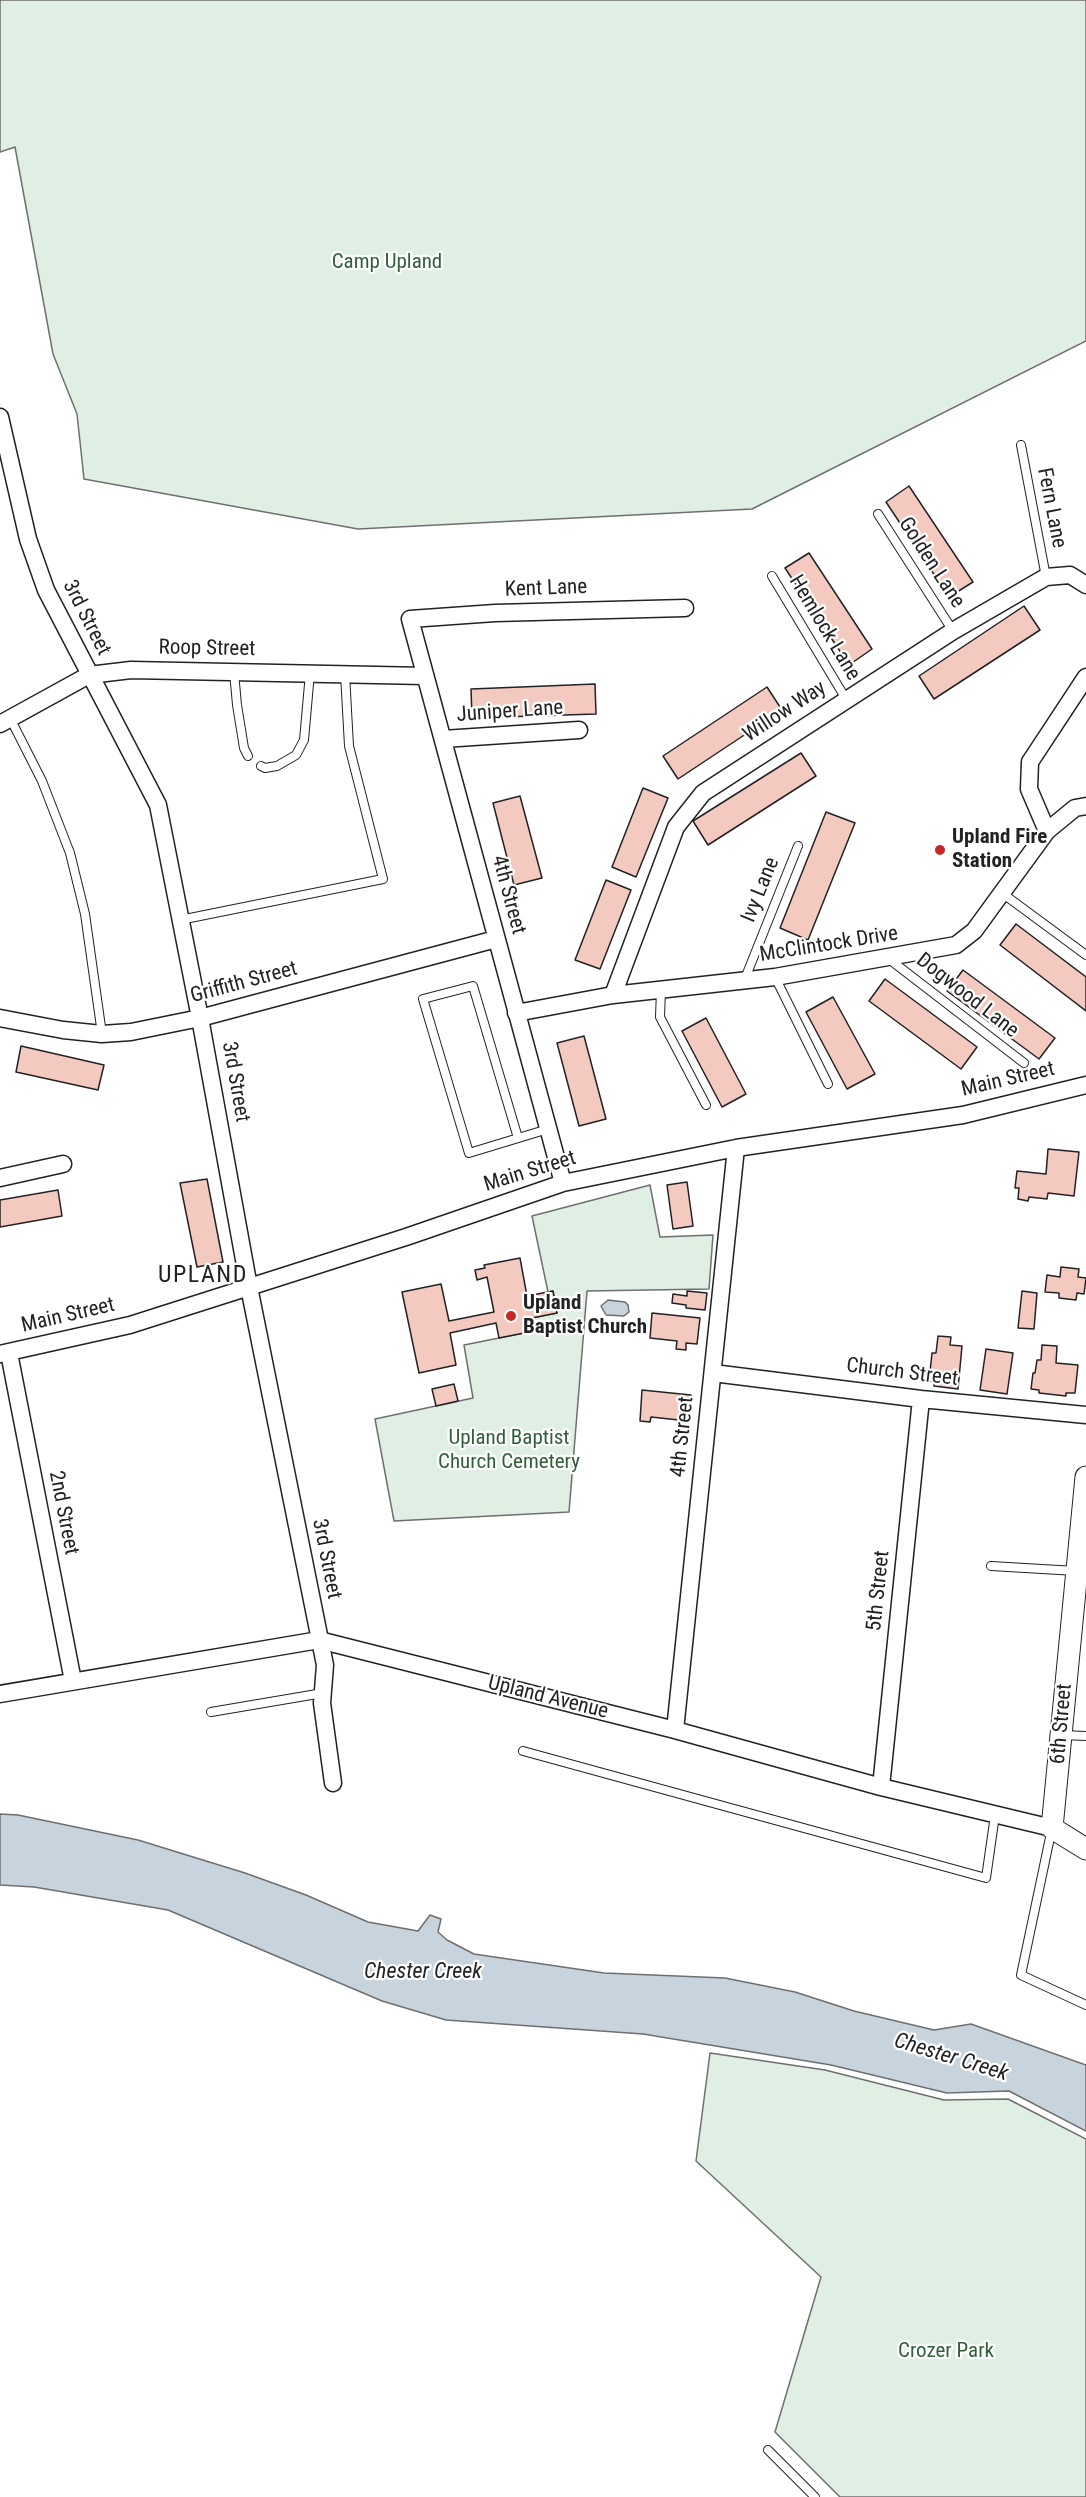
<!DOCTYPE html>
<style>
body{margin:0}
canvas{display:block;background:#fff}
</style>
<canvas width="1086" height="2497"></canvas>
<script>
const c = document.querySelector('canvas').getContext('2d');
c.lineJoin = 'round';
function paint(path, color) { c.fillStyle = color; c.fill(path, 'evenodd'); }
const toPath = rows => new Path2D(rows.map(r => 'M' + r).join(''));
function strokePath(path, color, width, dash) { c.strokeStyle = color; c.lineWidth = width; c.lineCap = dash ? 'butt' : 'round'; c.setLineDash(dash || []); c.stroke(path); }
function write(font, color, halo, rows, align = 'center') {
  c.font = font + ' "Roboto Condensed",sans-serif'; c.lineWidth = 4.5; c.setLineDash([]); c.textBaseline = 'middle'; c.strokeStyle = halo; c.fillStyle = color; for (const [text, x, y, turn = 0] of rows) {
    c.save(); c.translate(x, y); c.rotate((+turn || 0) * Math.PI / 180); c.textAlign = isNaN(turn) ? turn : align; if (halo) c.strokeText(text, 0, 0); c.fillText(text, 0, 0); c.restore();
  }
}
const green = toPath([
 [0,0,1086,0,1086,341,752,509,358,529,84,479,77,414,53,354,15,147,0,152,0,0],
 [650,1185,660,1237,713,1235,709,1289,587,1291,569,1512,394,1521,375,1419,473,1398,464,1345,534,1331,532,1318,557,1313,553,1291,548,1292,532,1216,650,1185],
 [710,2053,825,2070,944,2100,1008,2099,1086,2139,1086,2497,840,2497,775,2432,821,2277,696,2161,710,2053]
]);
paint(green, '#e0efe3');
strokePath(green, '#6f6f6f', 1.5);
const water = toPath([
 [608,1300,625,1302,628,1305,629,1312,624,1316,606,1315,601,1306,608,1300],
 [0,1814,18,1815,138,1840,245,1873,306,1895,368,1922,418,1931,430,1915,441,1919,438,1932,447,1940,474,1954,604,1973,725,1978,795,1992,854,2011,934,2030,971,2024,1086,2065,1086,2131,1009,2091,947,2093,831,2065,643,2034,446,2020,382,2001,168,1910,34,1887,0,1885,0,1814]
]);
paint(water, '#c7d3dd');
strokePath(water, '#6f6f6f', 1.5);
const building = toPath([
 [909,486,973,582,949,597,886,502,909,486],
 [809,553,872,649,849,665,785,568,809,553],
 [1024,606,1040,630,934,699,919,676,1024,606],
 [595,684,596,714,472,718,471,689,595,684],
 [767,687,782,710,678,779,663,756,767,687],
 [801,753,816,776,708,845,693,821,801,753],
 [643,788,668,798,636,877,612,867,643,788],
 [520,796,542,878,514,885,493,803,520,796],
 [826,812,855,823,808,940,780,928,826,812],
 [606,880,631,890,600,969,575,960,606,880],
 [1016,924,1086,977,1086,1011,1000,945,1016,924],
 [963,970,1055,1038,1039,1059,947,991,963,970],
 [885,979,977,1047,961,1069,869,1001,885,979],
 [833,997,875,1074,847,1089,806,1012,833,997],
 [706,1018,746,1094,722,1107,682,1031,706,1018],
 [584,1036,606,1119,579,1126,557,1043,584,1036],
 [21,1046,104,1065,98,1090,16,1072,21,1046],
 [1048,1149,1079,1152,1074,1196,1048,1193,1047,1199,1029,1197,1028,1201,1018,1199,1019,1188,1015,1188,1017,1171,1046,1174,1048,1149],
 [207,1179,223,1262,197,1267,180,1183,207,1179],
 [687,1182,693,1226,673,1229,667,1185,687,1182],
 [58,1190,62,1216,0,1227,0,1200,58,1190],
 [520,1258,527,1296,553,1291,557,1313,532,1318,534,1331,499,1338,496,1323,450,1333,456,1365,419,1373,402,1292,441,1284,449,1321,494,1312,487,1277,477,1280,475,1270,485,1268,484,1265,520,1258],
 [1061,1267,1079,1269,1078,1277,1086,1278,1084,1294,1077,1293,1076,1300,1059,1298,1059,1293,1045,1292,1047,1275,1060,1277,1061,1267],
 [687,1291,707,1293,705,1310,686,1308,686,1305,672,1303,673,1294,687,1296,687,1291],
 [1022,1291,1037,1293,1034,1329,1018,1328,1022,1291],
 [652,1313,700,1318,697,1344,686,1343,686,1350,676,1349,677,1341,650,1338,652,1313],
 [938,1336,951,1337,950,1345,962,1346,958,1389,934,1386,934,1382,929,1381,932,1353,936,1353,938,1336],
 [1042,1345,1057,1346,1056,1363,1078,1365,1075,1393,1066,1393,1066,1396,1039,1393,1039,1390,1031,1389,1033,1373,1035,1373,1037,1360,1041,1360,1042,1345],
 [986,1349,1013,1353,1007,1394,980,1390,986,1349],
 [454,1384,458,1401,436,1406,432,1389,454,1384],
 [642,1390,691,1395,688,1421,651,1417,650,1422,640,1421,642,1390]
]);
paint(building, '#f3c9c0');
strokePath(building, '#222', 1.5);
const service = toPath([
 [1021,445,1046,577],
 [878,514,953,631],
 [772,576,846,699],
 [234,672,237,705,244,748,248,756],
 [10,718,42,781,70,853,85,914,102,1034],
 [261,766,265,768,277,766,296,755,304,740,310,673],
 [1002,893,1086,955],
 [180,920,383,879,349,746,345,674],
 [889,959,1024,1063],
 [775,977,828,1084],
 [744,981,798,846],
 [661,990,660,1017,706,1105],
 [518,1138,473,986,423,999,469,1153,548,1129],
 [991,1566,1076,1571],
 [211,1712,323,1693],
 [1062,1735,1086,1736],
 [523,1751,986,1878,995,1815],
 [1052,1828,1021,1975,1086,2005],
 [768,2450,815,2497]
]);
const minor = toPath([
 [0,417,28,539,46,590,158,805,200,1018,249,1287,325,1665,322,1703,333,1783],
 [0,724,89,675,131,670,425,676],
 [443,739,579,730],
 [1047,831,1029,789,1030,762,1086,677],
 [613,995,676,827,703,793,953,631,1046,577,1070,575,1086,585],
 [516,1013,613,995,775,977,956,945,974,931,1047,831,1075,808,1086,806],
 [0,1018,63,1030,102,1034,131,1032,200,1018,496,939],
 [0,1178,63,1164],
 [563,1183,410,619,495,613,685,608],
 [9,1353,73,1681],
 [0,1354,130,1325,406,1237,563,1183,736,1148,963,1115,1086,1085],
 [713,1373,921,1399,1086,1415],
 [0,1694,319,1640,675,1730,881,1787,1052,1828],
 [675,1730,736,1148],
 [881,1787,921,1399]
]);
const tertiary = toPath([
 [1086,1477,1052,1828,1086,1849]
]);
strokePath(service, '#222', 10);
strokePath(minor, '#222', 19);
strokePath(tertiary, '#222', 23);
strokePath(service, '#fff', 8);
strokePath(minor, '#fff', 16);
strokePath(tertiary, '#fff', 21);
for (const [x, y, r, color] of [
 [940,850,6,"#c62828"],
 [511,1316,6,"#c62828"]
]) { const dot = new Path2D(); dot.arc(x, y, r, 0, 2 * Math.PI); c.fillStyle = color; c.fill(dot); strokePath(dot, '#fff', 2); }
write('21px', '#2f5e38', '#fff', [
 ["Camp Upland",387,263],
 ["Upland Baptist",509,1439],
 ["Church Cemetery",509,1463],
 ["Crozer Park",946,2352]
]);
write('21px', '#222', '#fff', [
 ["Fern Lane",1051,508,79],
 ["Golden Lane",931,563,57],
 ["Kent Lane",546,589,-2],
 ["3rd Street",86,618,63],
 ["Hemlock Lane",824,628,59],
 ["Roop Street",207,649,1],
 ["Juniper Lane",510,712,-4],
 ["Willow Way",785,712,-33],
 ["Ivy Lane",761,890,-68],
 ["4th Street",508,895,75],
 ["McClintock Drive",829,945,-9],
 ["Griffith Street",244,983,-15],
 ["Dogwood Lane",967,996,38],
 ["Main Street",1008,1080,-13],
 ["3rd Street",235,1082,80],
 ["Main Street",530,1172,-17],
 ["Main Street",68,1316,-13],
 ["Church Street",902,1373,7],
 ["4th Street",683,1437,-84],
 ["2nd Street",63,1513,79],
 ["3rd Street",326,1559,79],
 ["5th Street",879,1591,-84],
 ["Upland Avenue",548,1698,14],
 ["6th Street",1062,1724,-85]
]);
write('bold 21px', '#222', '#fff', [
 ["Upland Fire",952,838],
 ["Station",952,862],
 ["Upland",523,1304],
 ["Baptist Church",523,1328]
], 'left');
write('italic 22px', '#222', '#fff', [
 ["Chester Creek",423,1972],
 ["Chester Creek",951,2058,17]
]);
c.letterSpacing = '1.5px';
write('24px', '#222', '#fff', [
 ["UPLAND",203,1276]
]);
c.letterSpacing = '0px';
</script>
